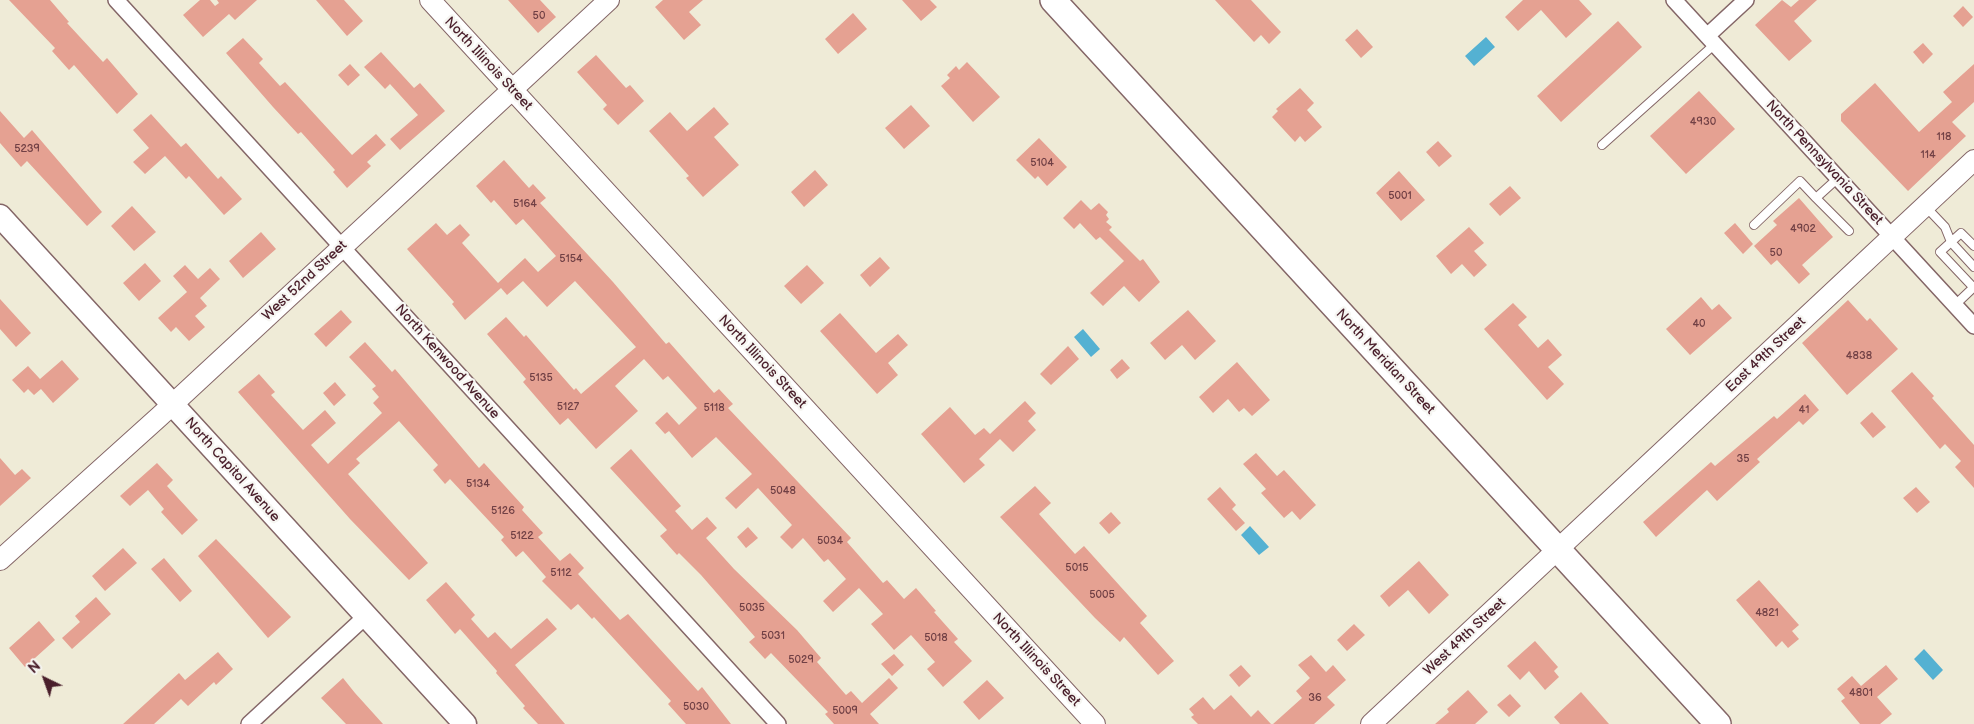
<!DOCTYPE html>
<style>
body{margin:0}
#map{position:relative;width:1974px;height:724px;overflow:hidden;background:#efebd7;font-family:"Balsamiq Sans",sans-serif}
canvas{display:block}
.north{position:absolute;left:20px;top:654px;width:50px;height:50px;-webkit-text-stroke:4px #f6f6f2;paint-order:stroke;rotate:318deg;font-size:14px;font-weight:700;line-height:20px;text-align:center;color:#4a1f2b}
.north::after{content:'';display:block;margin:auto;width:18px;height:22px;background:#4a1f2b;clip-path:polygon(50% 0,100% 100%,50% 72%,0 100%)}
</style>
<div id="map">
<canvas width="1974" height="724"></canvas>
<div class="north">N</div>
</div>
<script>
const c = document.querySelector('canvas').getContext('2d');
c.lineJoin = 'round';
function paint(path, color) { c.fillStyle = color; c.fill(path, 'evenodd'); }
const toPath = rows => new Path2D(rows.map(r => 'M' + r).join(''));
function strokePath(path, color, width, dash) { c.strokeStyle = color; c.lineWidth = width; c.lineCap = dash ? 'butt' : 'round'; c.setLineDash(dash || []); c.stroke(path); }
function write(font, color, halo, rows, align = 'center') {
  c.font = font + ' "Balsamiq Sans",sans-serif'; c.lineWidth = 4.5; c.setLineDash([]); c.textBaseline = 'middle'; c.strokeStyle = halo; c.fillStyle = color; for (const [text, x, y, turn = 0] of rows) {
    c.save(); c.translate(x, y); c.rotate((+turn || 0) * Math.PI / 180); c.textAlign = isNaN(turn) ? turn : align; if (halo) c.strokeText(text, 0, 0); c.fillText(text, 0, 0); c.restore();
  }
}
paint(toPath([
 [1486,37,1495,47,1474,66,1465,56],
 [1083,329,1100,349,1091,357,1074,337],
 [1250,526,1269,547,1259,555,1241,535],
 [1924,649,1943,670,1933,680,1914,659]
]), '#54b1d2');
paint(toPath([
 [9,0,50,0,69,22,67,23,103,62,107,58,138,94,117,114,74,65,69,70,52,51,55,48],
 [200,0,210,0,215,6,219,3,217,0,257,0,235,20,229,14,203,37,183,15],
 [316,0,344,0,363,21,347,36],
 [508,0,540,0,556,17,538,33],
 [663,0,703,0,689,12,701,25,684,40,655,7],
 [902,0,930,0,937,7,921,21],
 [1215,0,1251,0,1281,32,1269,44,1261,35,1254,42],
 [1523,0,1579,0,1592,14,1566,38,1541,10,1518,31,1505,17],
 [1782,0,1791,7,1799,0,1817,0,1794,21,1812,41,1789,61,1755,25],
 [1963,6,1973,17,1963,27,1953,16],
 [853,13,867,29,838,54,825,39],
 [1618,21,1642,47,1561,122,1537,96],
 [1357,29,1373,47,1361,58,1345,40],
 [243,38,263,59,259,63,280,86,285,82,352,155,376,134,386,145,367,162,371,166,347,188,333,172,335,170,301,132,298,134,273,107,226,53],
 [1923,43,1933,54,1923,64,1913,52],
 [381,52,414,88,420,83,445,111,400,150,390,139,418,115,390,84,385,89,364,67],
 [596,55,626,88,630,85,644,101,618,125,603,109,607,105,577,72],
 [967,62,1000,97,973,122,941,86,950,78,947,75,956,66,959,70],
 [350,64,360,75,348,86,338,75],
 [1974,64,1974,102,1952,122,1966,136,1908,191,1841,121,1841,114,1875,83,1919,132,1952,102,1943,92],
 [1300,88,1314,103,1307,110,1322,127,1305,142,1300,136,1295,142,1272,117,1278,111,1276,109],
 [1699,91,1735,129,1686,174,1650,136],
 [911,105,930,126,904,149,885,128],
 [714,107,729,124,714,137,739,165,703,197,686,178,689,176,649,131,670,112,687,131],
 [0,111,24,138,32,130,102,212,87,226,27,161,21,167,0,143],
 [151,114,181,147,186,143,218,179,221,176,242,199,224,215,189,176,186,179,165,156,145,174,133,162,149,148,133,130],
 [1039,138,1067,167,1047,186,1038,176,1035,179,1016,160],
 [1438,141,1452,156,1439,167,1426,152],
 [504,160,529,188,533,184,546,198,540,203,613,282,666,344,669,342,714,393,719,389,733,404,728,408,851,538,847,542,883,583,887,580,904,599,916,588,936,611,934,612,958,639,954,642,972,661,943,687,927,669,935,662,911,635,894,650,871,624,883,614,859,588,833,612,823,601,846,579,828,559,824,562,803,538,792,549,780,537,792,525,758,488,736,509,725,498,752,474,716,437,692,458,669,431,665,434,655,423,667,412,679,425,697,408,668,376,663,380,644,359,615,386,638,411,596,449,568,418,560,425,523,382,526,379,487,334,506,317,524,337,526,335,574,390,576,388,581,394,636,347,575,281,547,307,523,281,507,295,501,288,465,320,452,304,454,302,407,249,436,223,447,235,460,224,470,235,462,243,498,283,525,258,538,272,556,256,523,219,516,225,494,200,491,203,476,186],
 [815,170,828,185,804,207,791,192],
 [1399,171,1425,200,1401,221,1376,193],
 [1510,186,1521,198,1500,216,1489,204],
 [1799,198,1833,237,1802,265,1810,274,1799,284,1777,260,1771,265,1754,246,1777,225,1773,221],
 [1081,200,1091,210,1099,203,1108,212,1106,215,1109,219,1106,222,1112,227,1109,230,1140,261,1143,259,1160,282,1139,302,1124,286,1103,306,1090,293,1124,261,1100,237,1096,240,1080,223,1074,229,1063,218],
 [132,206,156,232,134,251,111,226],
 [1735,223,1753,244,1743,254,1724,233],
 [1469,227,1484,243,1474,251,1487,265,1474,277,1462,264,1451,274,1436,256],
 [261,232,276,249,243,278,229,261],
 [880,257,890,268,870,287,860,275],
 [145,263,161,281,139,301,123,283],
 [185,265,198,279,210,268,220,279,200,298,207,306,195,316,205,327,189,341,176,327,171,332,158,318,187,292,173,276],
 [807,265,824,283,801,304,784,286],
 [1701,297,1712,310,1719,304,1732,318,1690,355,1666,329],
 [0,299,31,333,16,347,0,329],
 [1848,300,1867,321,1870,318,1898,349,1847,395,1802,343],
 [1513,303,1527,317,1518,325,1538,348,1548,339,1562,355,1548,367,1564,384,1547,400,1484,329],
 [341,310,352,322,326,347,314,334],
 [1188,310,1216,341,1195,360,1182,345,1165,360,1150,343],
 [840,313,876,353,898,334,908,345,888,363,898,375,877,394,820,331],
 [365,342,392,372,395,369,479,468,484,463,524,507,522,510,543,533,538,537,560,561,570,553,584,568,578,574,620,620,628,614,698,691,702,687,731,724,686,724,668,704,671,701,594,617,592,619,578,604,571,610,542,581,546,577,523,551,516,557,501,540,504,537,450,479,445,484,433,470,438,465,399,421,356,459,360,463,348,474,428,563,409,580,350,519,238,392,259,374,275,392,271,395,303,430,325,410,336,423,311,445,328,464,382,413,373,403,379,397,372,389,376,386,349,357],
 [1068,346,1079,359,1051,385,1040,374],
 [1122,359,1130,368,1117,379,1110,370],
 [62,360,79,379,53,403,41,389,34,395,28,389,24,393,12,380,28,366,40,379],
 [1237,362,1270,400,1252,416,1244,408,1239,412,1228,399,1213,413,1199,397],
 [1912,372,1934,396,1932,398,1974,445,1974,488,1955,467,1961,461,1945,444,1940,449,1891,391],
 [335,382,346,395,334,406,323,393],
 [1805,394,1819,410,1803,425,1799,421,1757,459,1760,462,1717,501,1707,490,1656,537,1643,522,1711,462,1715,466,1774,416,1777,419],
 [1025,401,1036,413,1028,421,1036,430,1013,452,1000,439,979,459,985,465,964,483,921,434,950,407,975,435,984,428,990,434],
 [1872,412,1886,427,1873,438,1860,423],
 [631,449,681,506,675,511,692,530,707,517,717,528,706,538,734,569,797,630,821,658,817,662,846,695,851,691,862,703,889,678,898,688,870,714,879,724,834,724,825,714,828,712,771,653,765,659,749,642,755,637,701,575,679,553,677,555,660,536,667,530,610,468],
 [1256,453,1277,476,1284,470,1316,505,1300,520,1292,511,1284,518,1261,493,1266,489,1243,464],
 [0,458,15,475,22,469,31,478,0,506],
 [157,463,173,480,167,486,198,520,182,535,161,512,164,509,148,490,130,506,120,496],
 [1035,486,1051,503,1039,514,1075,554,1084,546,1147,616,1140,623,1174,661,1158,675,1124,637,1120,642,1095,618,1000,517],
 [1220,487,1236,505,1232,509,1245,523,1236,531,1207,499],
 [1916,487,1930,502,1917,513,1903,498],
 [1111,512,1121,523,1109,534,1099,523],
 [748,527,758,538,746,548,737,537],
 [216,539,291,617,268,638,198,556],
 [123,548,137,563,105,591,92,576],
 [164,558,192,591,180,602,151,569],
 [1419,561,1449,595,1429,614,1408,590,1389,607,1380,596],
 [1759,580,1799,625,1792,631,1799,639,1788,648,1782,641,1776,647,1736,600],
 [446,582,475,615,471,619,488,638,495,632,511,649,547,618,557,629,515,665,565,724,538,724,523,708,525,706,496,673,497,671,460,629,455,634,426,600],
 [96,597,111,614,72,649,62,638,80,622,75,616],
 [39,621,55,640,25,667,9,648],
 [1354,624,1365,635,1347,651,1337,640],
 [1535,641,1558,667,1554,671,1559,677,1545,690,1529,671,1520,680,1507,666],
 [218,652,233,669,216,685,214,682,188,706,181,699,154,724,123,724,179,673,185,680],
 [894,654,904,665,892,676,881,664],
 [1311,655,1326,672,1333,665,1346,680,1327,697,1335,705,1314,724,1273,724,1302,698,1296,691,1310,678,1298,665],
 [1241,665,1251,676,1239,687,1229,675],
 [1886,665,1898,679,1877,697,1892,714,1880,724,1860,724,1841,701,1845,698,1837,689,1852,676,1861,686],
 [343,678,355,693,383,724,346,724,321,698],
 [987,680,1004,698,979,720,963,702],
 [1468,690,1488,712,1475,724,1435,724,1449,712,1447,709],
 [1581,692,1609,724,1560,724,1554,717],
 [1510,694,1521,706,1509,717,1497,705],
 [1231,695,1251,717,1258,710,1271,724,1198,724,1191,717,1194,715,1189,709,1203,697,1214,710]
]), '#e5a192');
const service = toPath([
 [1602,145,1715,44],
 [1816,198,1849,231],
 [1925,206,1945,227,1951,242,1974,267],
 [1754,225,1800,181,1816,198,1838,178],
 [1974,288,1940,252,1961,233,1974,246],
 [1955,305,1974,287]
]);
const minor = toPath([
 [116,0,778,724],
 [1674,0,1974,326],
 [1707,36,1746,0],
 [249,724,365,617]
]);
const tertiary = toPath([
 [430,0,1095,724],
 [0,560,160,416,609,0],
 [1371,724,1974,160]
]);
const secondary = toPath([
 [0,216,465,724]
]);
const primary = toPath([
 [1053,0,1718,724]
]);
strokePath(service, '#846667', 10);
strokePath(minor, '#846667', 18);
strokePath(tertiary, '#846667', 22);
strokePath(secondary, '#846667', 25);
strokePath(primary, '#846667', 28);
strokePath(service, '#fff', 8);
strokePath(minor, '#fff', 15);
strokePath(tertiary, '#fff', 20);
strokePath(secondary, '#fff', 22);
strokePath(primary, '#fff', 25);
write('11px', '#714045', null, [
 ["50",539,16],
 ["4930",1703,122],
 ["118",1944,137],
 ["5239",27,149],
 ["114",1928,155],
 ["5104",1042,163],
 ["5001",1400,196],
 ["5164",525,204],
 ["4902",1803,229],
 ["50",1776,253],
 ["5154",571,259],
 ["40",1699,324],
 ["4838",1859,356],
 ["5135",541,378],
 ["5127",568,407],
 ["5118",714,408],
 ["41",1804,410],
 ["35",1743,459],
 ["5134",478,484],
 ["5048",783,491],
 ["5126",503,511],
 ["5122",522,536],
 ["5034",830,541],
 ["5015",1077,568],
 ["5112",561,573],
 ["5005",1102,595],
 ["5035",752,608],
 ["4821",1767,613],
 ["5031",773,636],
 ["5018",936,638],
 ["5029",801,660],
 ["4801",1861,693],
 ["36",1315,698],
 ["5030",696,707],
 ["5009",845,711]
]);
write('14px', '#4a1f2b', '#f6f6f2', [
 ["North Illinois Street",488,64,47],
 ["North Pennsylvania Street",1824,163,47],
 ["West 52nd Street",305,281,-43],
 ["East 49th Street",1766,355,-43],
 ["North Kenwood Avenue",447,362,48],
 ["North Illinois Street",762,362,47],
 ["North Meridian Street",1385,362,47],
 ["North Capitol Avenue",232,470,48],
 ["West 49th Street",1465,637,-43],
 ["North Illinois Street",1036,660,47]
]);
</script>
